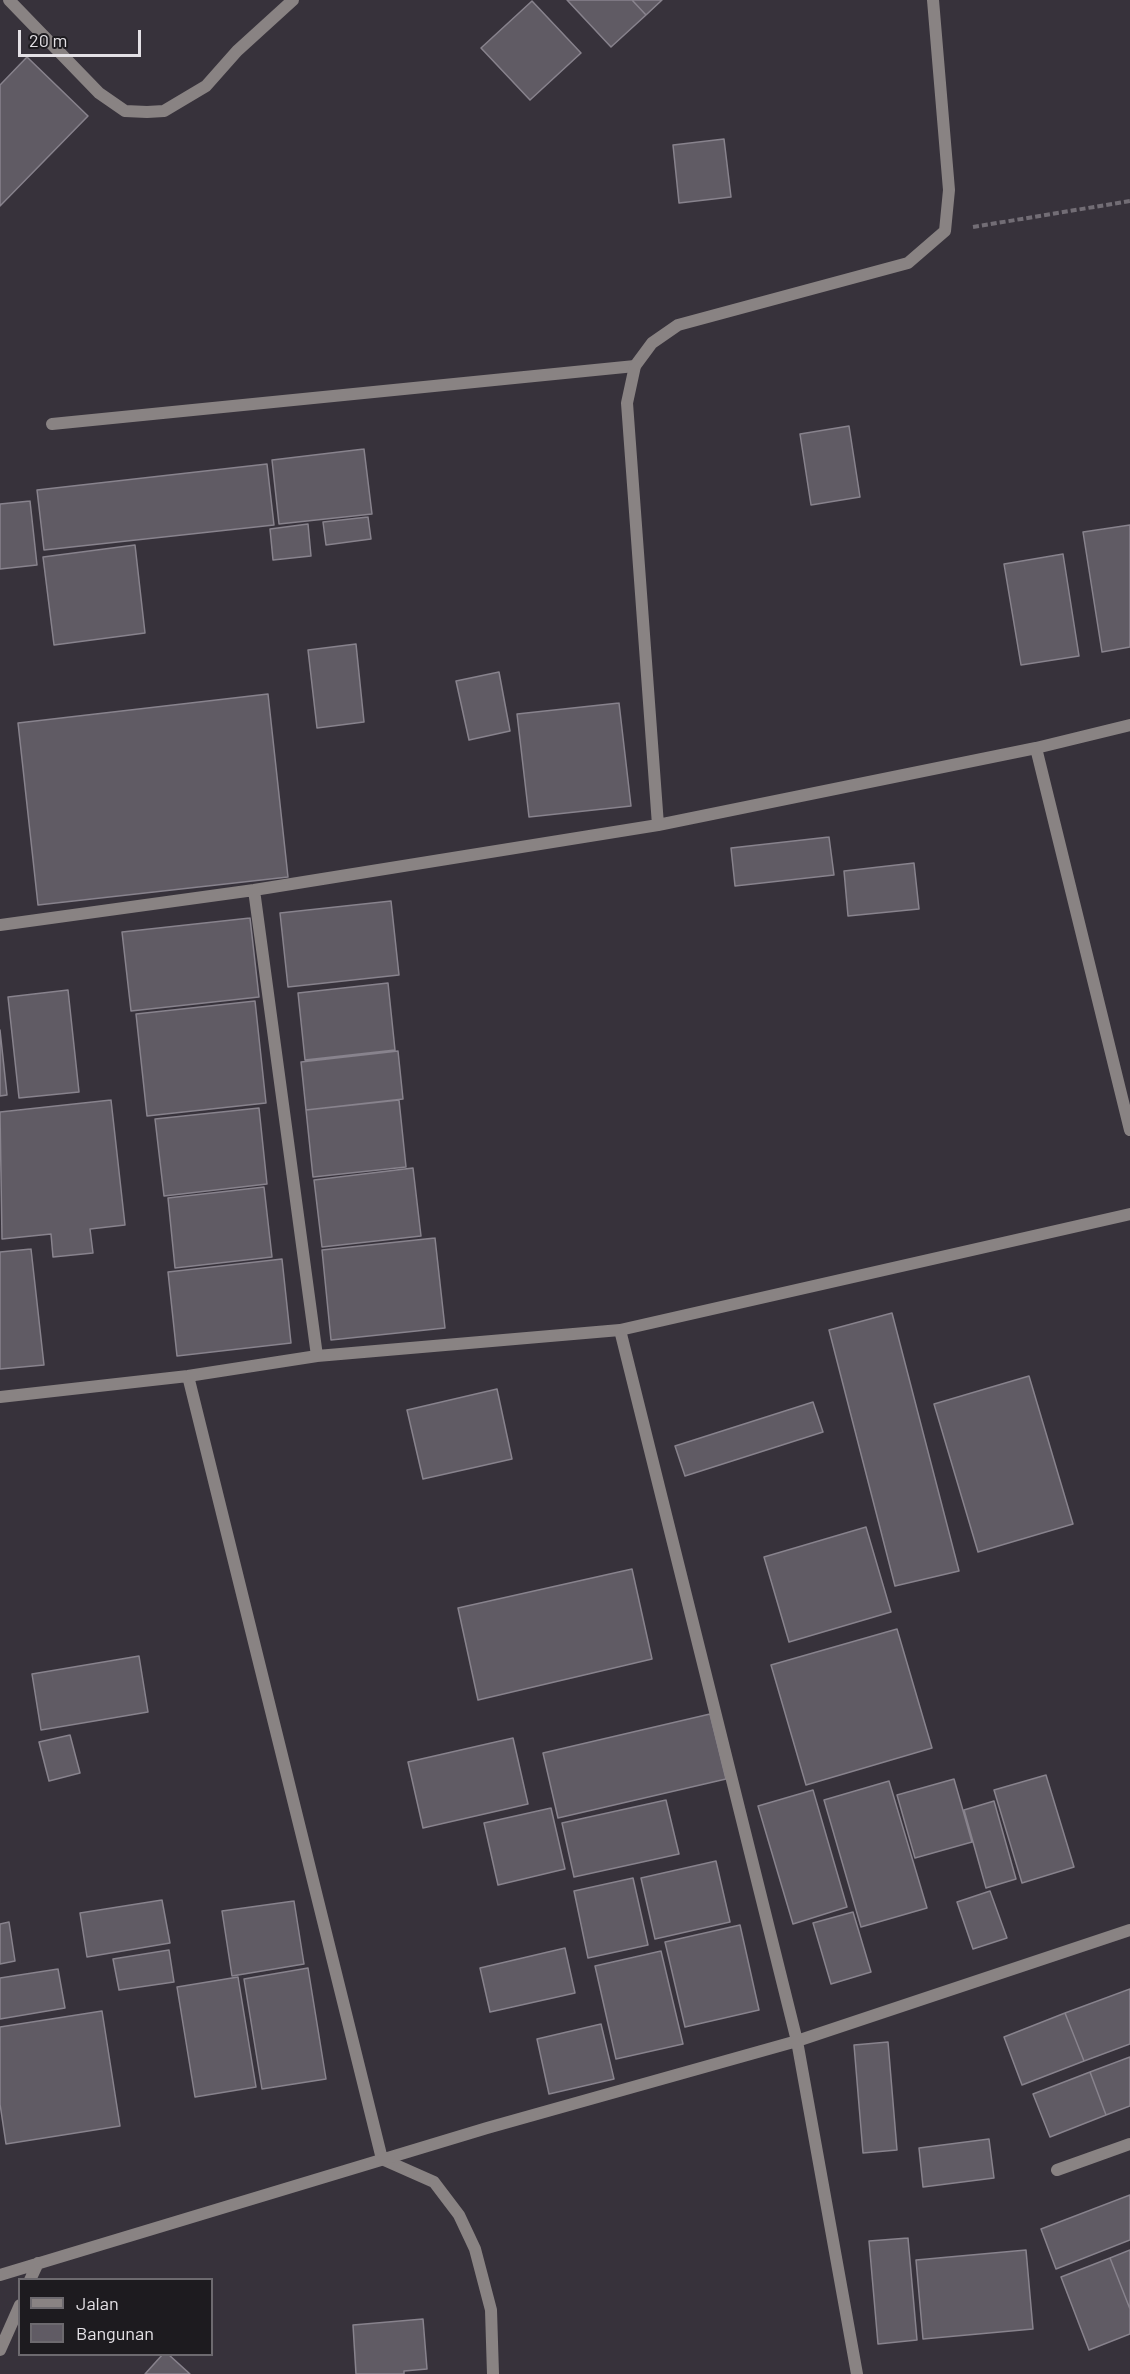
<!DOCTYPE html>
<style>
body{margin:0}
#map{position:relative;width:1130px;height:2374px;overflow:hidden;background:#37323b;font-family:Barlow,sans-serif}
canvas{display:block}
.legend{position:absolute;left:18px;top:2278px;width:195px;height:78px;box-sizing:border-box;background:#1d1b1f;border:2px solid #6d6a6f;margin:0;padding:8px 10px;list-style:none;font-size:18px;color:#e4e1e6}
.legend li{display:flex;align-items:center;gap:12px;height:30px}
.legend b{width:30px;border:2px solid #6d6a6f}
.scale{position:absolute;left:18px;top:30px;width:123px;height:27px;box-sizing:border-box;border:3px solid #e4e1e6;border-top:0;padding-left:8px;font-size:18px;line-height:21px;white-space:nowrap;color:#e4e1e6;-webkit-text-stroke:4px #1d1b1f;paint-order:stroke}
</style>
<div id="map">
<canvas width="1130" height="2374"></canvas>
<ul class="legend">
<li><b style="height:8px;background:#898383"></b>Jalan</li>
<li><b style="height:16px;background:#605b64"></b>Bangunan</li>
</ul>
<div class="scale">20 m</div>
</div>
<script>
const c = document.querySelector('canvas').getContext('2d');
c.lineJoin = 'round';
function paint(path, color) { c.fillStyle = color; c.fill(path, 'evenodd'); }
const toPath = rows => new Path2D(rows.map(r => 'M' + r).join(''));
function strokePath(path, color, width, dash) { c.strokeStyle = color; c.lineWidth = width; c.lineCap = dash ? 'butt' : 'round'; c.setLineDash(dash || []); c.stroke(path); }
const building = toPath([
 [567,0,632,0,646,15,611,47,567,0],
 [632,0,662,0,646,15,632,0],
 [532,1,581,53,530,100,481,48,532,1],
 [27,57,88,116,0,206,0,85,27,57],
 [724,139,731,197,679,203,673,145,724,139],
 [849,426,860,497,811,505,800,434,849,426],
 [364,449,372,514,279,524,272,460,364,449],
 [267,464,274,525,44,550,37,490,267,464],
 [30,501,37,565,0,569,0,504,30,501],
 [368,517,371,539,326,545,323,522,368,517],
 [308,524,311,556,273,560,270,529,308,524],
 [1130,525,1130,647,1102,652,1083,532,1130,525],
 [135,545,145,633,54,645,43,557,135,545],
 [1063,554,1079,656,1021,665,1004,564,1063,554],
 [356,644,364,722,317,728,308,650,356,644],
 [499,672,510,731,469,740,456,681,499,672],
 [268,694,288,877,38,905,18,723,268,694],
 [619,703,631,806,529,817,517,714,619,703],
 [829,837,834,875,735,886,731,848,829,837],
 [914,863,919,909,848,916,844,871,914,863],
 [391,901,399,975,288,987,280,913,391,901],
 [250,918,259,997,131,1011,122,932,250,918],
 [388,983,395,1050,305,1060,298,993,388,983],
 [68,990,79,1092,19,1098,8,997,68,990],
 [255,1001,266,1103,147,1116,136,1014,255,1001],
 [0,1030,7,1095,0,1096,0,1030],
 [398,1051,403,1099,306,1110,301,1062,398,1051],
 [111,1100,125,1225,90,1229,93,1253,53,1257,51,1234,2,1239,0,1112,111,1100],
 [399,1100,406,1167,313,1177,306,1110,399,1100],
 [259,1108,267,1184,164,1196,155,1119,259,1108],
 [413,1168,421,1236,322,1247,314,1180,413,1168],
 [264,1187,272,1257,175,1268,168,1198,264,1187],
 [435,1238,445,1328,331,1340,322,1250,435,1238],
 [31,1249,44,1365,0,1369,0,1252,31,1249],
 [282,1259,291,1343,177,1356,168,1272,282,1259],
 [892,1313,959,1571,895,1586,829,1330,892,1313],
 [1029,1376,1073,1524,978,1552,934,1404,1029,1376],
 [497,1389,512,1459,423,1479,407,1410,497,1389],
 [813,1402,823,1432,685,1476,675,1446,813,1402],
 [866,1527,891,1612,789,1642,764,1557,866,1527],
 [632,1569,652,1659,478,1700,458,1608,632,1569],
 [897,1629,932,1748,806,1785,771,1665,897,1629],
 [139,1656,148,1712,41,1730,32,1674,139,1656],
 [710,1714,726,1779,558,1818,543,1753,710,1714],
 [70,1735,80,1773,49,1781,39,1742,70,1735],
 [513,1738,528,1804,423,1828,408,1762,513,1738],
 [1046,1775,1074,1867,1022,1883,994,1790,1046,1775],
 [954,1779,972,1842,915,1858,897,1795,954,1779],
 [889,1781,927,1908,861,1927,824,1800,889,1781],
 [813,1790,847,1907,793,1924,758,1806,813,1790],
 [666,1800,679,1854,574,1877,562,1823,666,1800],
 [994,1801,1016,1879,986,1888,964,1810,994,1801],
 [551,1808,565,1869,498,1885,484,1823,551,1808],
 [716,1861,730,1922,655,1939,641,1878,716,1861],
 [633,1878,648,1945,588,1958,574,1891,633,1878],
 [990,1891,1007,1938,973,1949,957,1902,990,1891],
 [162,1900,170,1943,87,1957,80,1913,162,1900],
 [294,1901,304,1964,232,1976,222,1911,294,1901],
 [853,1912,871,1972,831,1984,813,1923,853,1912],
 [9,1922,15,1961,0,1964,0,1924,9,1922],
 [740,1925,759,2010,685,2027,665,1942,740,1925],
 [565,1948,575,1993,490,2012,480,1968,565,1948],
 [169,1950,174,1982,119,1990,113,1959,169,1950],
 [661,1951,683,2044,616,2059,595,1966,661,1951],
 [308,1968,326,2079,262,2089,244,1979,308,1968],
 [58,1969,65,2008,0,2019,0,1978,58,1969],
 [238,1977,256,2087,195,2097,177,1987,238,1977],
 [1130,1989,1130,2044,1084,2061,1065,2013,1130,1989],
 [102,2011,120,2126,6,2144,0,2104,0,2027,102,2011],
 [1065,2013,1084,2061,1022,2085,1004,2037,1065,2013],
 [601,2024,614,2079,549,2094,537,2039,601,2024],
 [888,2042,897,2150,863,2153,854,2045,888,2042],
 [1130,2057,1130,2106,1106,2115,1090,2072,1130,2057],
 [1090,2072,1106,2115,1050,2137,1033,2094,1090,2072],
 [989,2139,994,2178,923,2187,919,2148,989,2139],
 [1130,2195,1130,2240,1056,2269,1041,2229,1130,2195],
 [908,2238,917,2340,878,2344,869,2241,908,2238],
 [1026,2250,1033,2329,923,2339,916,2260,1026,2250],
 [1130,2250,1130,2309,1110,2258,1130,2250],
 [1110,2258,1130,2309,1130,2334,1089,2350,1061,2277,1110,2258],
 [423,2319,427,2369,404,2371,404,2374,356,2374,353,2325,423,2319],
 [163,2354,168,2354,190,2374,145,2374,163,2354]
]);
paint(building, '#605b64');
strokePath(building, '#88838d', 1.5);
strokePath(toPath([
 [973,227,1130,201]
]), '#726d75', 4, [6, 3]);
strokePath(toPath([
 [52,424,635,366],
 [382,2159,434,2182,459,2215,475,2249,491,2310,493,2374]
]), '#898383', 12);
strokePath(toPath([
 [9,0,99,93,125,111,147,112,164,111,206,86,237,51,293,0],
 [1036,748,1130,1130],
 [658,825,627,403,635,366,652,343,678,325,908,263,945,231,949,190,933,0],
 [254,890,317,1356],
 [0,925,254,890,658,825,1036,748,1130,725],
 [620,1330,797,2041,857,2374],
 [188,1376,382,2159],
 [0,1397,188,1376,317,1356,620,1330,1130,1214],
 [1057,2170,1130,2144],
 [0,2275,487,2128,797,2041,1130,1930],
 [30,2280,38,2263],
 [0,2350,20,2305]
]), '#898383', 12);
</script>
